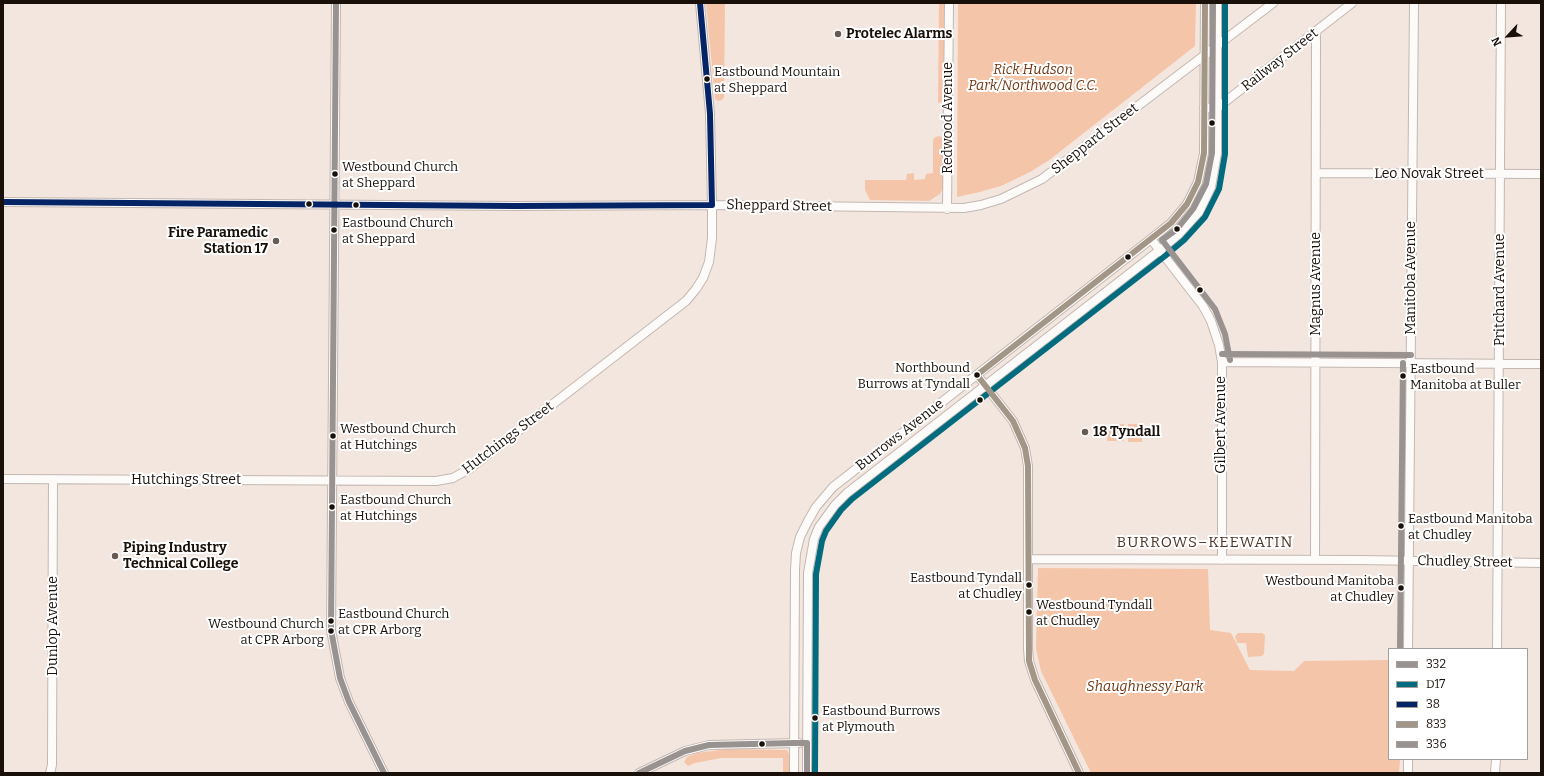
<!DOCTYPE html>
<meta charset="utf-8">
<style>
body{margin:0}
#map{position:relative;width:1544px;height:776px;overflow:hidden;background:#f3e6de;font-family:Bitter,serif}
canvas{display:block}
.frame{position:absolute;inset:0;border:4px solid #1a100a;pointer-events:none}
.legend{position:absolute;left:1388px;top:648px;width:140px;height:112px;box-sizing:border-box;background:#fff;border:1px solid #a39f9d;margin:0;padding:5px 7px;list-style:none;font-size:12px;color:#1a100a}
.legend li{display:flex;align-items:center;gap:8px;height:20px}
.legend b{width:20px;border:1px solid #a39f9d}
.north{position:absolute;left:1488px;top:16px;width:40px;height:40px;-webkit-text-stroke:3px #fff;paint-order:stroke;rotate:244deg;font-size:11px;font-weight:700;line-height:16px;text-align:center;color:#1a100a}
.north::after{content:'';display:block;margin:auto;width:14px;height:18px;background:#1a100a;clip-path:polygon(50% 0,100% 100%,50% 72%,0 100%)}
</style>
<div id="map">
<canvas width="1544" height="776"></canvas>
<div class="frame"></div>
<ul class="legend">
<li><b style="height:5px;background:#989391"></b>332</li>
<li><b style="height:5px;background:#026c7e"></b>D17</li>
<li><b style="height:5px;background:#052465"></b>38</li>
<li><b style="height:5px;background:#a39686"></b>833</li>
<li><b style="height:5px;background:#989391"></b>336</li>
</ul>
<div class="north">N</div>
</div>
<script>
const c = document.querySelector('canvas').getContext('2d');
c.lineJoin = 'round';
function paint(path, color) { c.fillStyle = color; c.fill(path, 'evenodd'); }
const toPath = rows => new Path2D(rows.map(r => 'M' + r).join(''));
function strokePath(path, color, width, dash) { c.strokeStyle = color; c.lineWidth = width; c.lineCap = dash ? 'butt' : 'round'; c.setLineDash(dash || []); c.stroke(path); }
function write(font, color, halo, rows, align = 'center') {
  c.font = font + ' Bitter,serif'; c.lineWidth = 4; c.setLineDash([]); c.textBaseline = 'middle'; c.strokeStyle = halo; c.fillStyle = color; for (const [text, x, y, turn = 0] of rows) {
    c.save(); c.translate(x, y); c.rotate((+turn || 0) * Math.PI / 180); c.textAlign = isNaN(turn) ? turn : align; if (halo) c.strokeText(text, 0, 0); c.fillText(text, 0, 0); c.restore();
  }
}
paint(toPath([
 [706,3,725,3,724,97,722,100,718,101,715,99],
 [939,3,944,3,944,98,943,101,938,103],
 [958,3,1196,3,1195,46,1048,161,1030,172,1001,186,980,192,957,197],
 [938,136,942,137,943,140,943,188,940,194,929,201,870,200,865,190,865,180,906,180,907,174,914,173,914,180,925,179,926,174,933,173,933,141,934,138],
 [1112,424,1124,424,1124,441,1107,441,1108,428],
 [1128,424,1137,424,1142,430,1142,442,1128,442],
 [1038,568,1208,569,1210,630,1231,633,1250,670,1294,671,1304,661,1389,660,1389,759,1400,759,1399,773,1091,773,1041,671,1036,649],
 [1238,633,1262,633,1265,635,1264,654,1262,656,1248,657,1246,643,1237,643,1235,636],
 [727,749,787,750,791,758,791,773,783,773,783,758,721,758,695,763,688,766,684,762,687,757,697,753]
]), '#f5c5a9');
const minor = toPath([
 [336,3,331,630,340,678,349,702,384,773],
 [1204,108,1217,108,1352,3],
 [1317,173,1541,174],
 [3,202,515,206,712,205,964,208,981,205,1001,199,1042,179,1273,3],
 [947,209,949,3],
 [1151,239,1203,306,1211,321,1219,345,1222,362,1222,560],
 [1222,362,1541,364],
 [977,375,1013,421,1025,448,1028,466,1028,649,1029,661,1035,680,1079,773],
 [3,479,436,481,453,478,469,469,686,301,696,289,703,278,709,262,712,238,712,205,710,114,700,3],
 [1028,559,1361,560,1541,563],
 [1315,560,1316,31],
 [1408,649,1414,3],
 [1497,649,1501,3],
 [1408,759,1408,773],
 [50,773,52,765,53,479],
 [639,773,685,751,709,745,799,743],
 [794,773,795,570,796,553,800,537,808,521,816,507,833,487,1151,239,1171,223,1187,204,1198,182,1204,153,1205,3],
 [807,773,808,573,814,539,819,527,835,505,847,493,1160,250,1178,235,1199,212,1211,187,1217,153,1217,3],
 [1495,773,1496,759]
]);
strokePath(minor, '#c3b7b1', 10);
strokePath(minor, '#fdfbfa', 8);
strokePath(toPath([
 [336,3,331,630,340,678,349,702,384,773],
 [639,773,685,751,709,745,794,743,807,743,807,773]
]), '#989391', 6);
strokePath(toPath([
 [815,773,816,574,822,541,826,531,841,510,852,499,1165,256,1184,240,1205,217,1219,189,1225,154,1225,3]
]), '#026c7e', 6);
strokePath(toPath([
 [700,3,710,114,712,205],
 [3,202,515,206,712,205]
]), '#052465', 6);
strokePath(toPath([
 [1079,773,1035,680,1029,661,1028,466,1025,448,1013,421,977,375,1171,223,1187,204,1198,182,1204,153,1205,3]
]), '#a39686', 6);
strokePath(toPath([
 [1213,3,1212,153,1206,184,1193,209,1177,229,1162,240,1215,309,1225,334,1230,360],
 [1222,354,1411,355],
 [1400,649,1403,363]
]), '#989391', 6);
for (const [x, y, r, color] of [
 [838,34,4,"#665b54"],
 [707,79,3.5,"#1a100a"],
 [1212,123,3.5,"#1a100a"],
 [335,174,3.5,"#1a100a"],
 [309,204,3.5,"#1a100a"],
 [356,205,3.5,"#1a100a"],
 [1177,229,3.5,"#1a100a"],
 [334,230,3.5,"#1a100a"],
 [276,241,4,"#665b54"],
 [1128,257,3.5,"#1a100a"],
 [1200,290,3.5,"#1a100a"],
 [977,375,3.5,"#1a100a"],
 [1403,376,3.5,"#1a100a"],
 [980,400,3.5,"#1a100a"],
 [1085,432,4,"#665b54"],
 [333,436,3.5,"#1a100a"],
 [332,507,3.5,"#1a100a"],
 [1401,526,3.5,"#1a100a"],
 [115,556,4,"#665b54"],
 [1029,585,3.5,"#1a100a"],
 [1401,588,3.5,"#1a100a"],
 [1029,612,3.5,"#1a100a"],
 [331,621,3.5,"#1a100a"],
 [331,631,3.5,"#1a100a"],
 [815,718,3.5,"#1a100a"],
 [762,744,3.5,"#1a100a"]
]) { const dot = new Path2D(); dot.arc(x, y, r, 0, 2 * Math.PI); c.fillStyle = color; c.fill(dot); strokePath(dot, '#fff', 1.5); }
write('13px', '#1a100a', '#fff', [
 ["Eastbound Mountain",714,72],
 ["at Sheppard",714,88],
 ["Westbound Church",342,167],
 ["at Sheppard",342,183],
 ["Eastbound Church",342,223],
 ["at Sheppard",342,239],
 ["Northbound",970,368,"right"],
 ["Burrows at Tyndall",970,384,"right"],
 ["Eastbound",1410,369],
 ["Manitoba at Buller",1410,385],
 ["Westbound Church",340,429],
 ["at Hutchings",340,445],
 ["Eastbound Church",340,500],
 ["at Hutchings",340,516],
 ["Eastbound Manitoba",1408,519],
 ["at Chudley",1408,535],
 ["Eastbound Tyndall",1022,578,"right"],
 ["at Chudley",1022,594,"right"],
 ["Westbound Manitoba",1394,581,"right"],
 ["at Chudley",1394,597,"right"],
 ["Westbound Tyndall",1036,605],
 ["at Chudley",1036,621],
 ["Eastbound Church",338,614],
 ["at CPR Arborg",338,630],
 ["Westbound Church",324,624,"right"],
 ["at CPR Arborg",324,640,"right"],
 ["Eastbound Burrows",822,711],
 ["at Plymouth",822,727]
], 'left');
write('bold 14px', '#1a100a', '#fff', [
 ["Protelec Alarms",846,34],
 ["Fire Paramedic",268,233,"right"],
 ["Station 17",268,249,"right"],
 ["18 Tyndall",1093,432],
 ["Piping Industry",123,548],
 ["Technical College",123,564]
], 'left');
write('14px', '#1a100a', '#fff', [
 ["Railway Street",1280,60,-38],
 ["Redwood Avenue",948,118,-90],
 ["Sheppard Street",1095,139,-38],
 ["Leo Novak Street",1429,174],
 ["Sheppard Street",779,206,1],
 ["Manitoba Avenue",1411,278,-90],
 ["Magnus Avenue",1316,284,-90],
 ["Pritchard Avenue",1500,290,-90],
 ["Gilbert Avenue",1221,425,-90],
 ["Burrows Avenue",900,435,-38],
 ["Hutchings Street",508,438,-37],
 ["Hutchings Street",186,480],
 ["Chudley Street",1465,562,1],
 ["Dunlop Avenue",53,626,-90]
]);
write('italic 14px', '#713915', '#fff', [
 ["Rick Hudson",1033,70],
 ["Park/Northwood C.C.",1033,86],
 ["Shaughnessy Park",1145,687]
]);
c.letterSpacing = '1px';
write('15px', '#503729', '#fff', [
 ["BURROWS–KEEWATIN",1205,543]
]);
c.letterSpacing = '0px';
</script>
